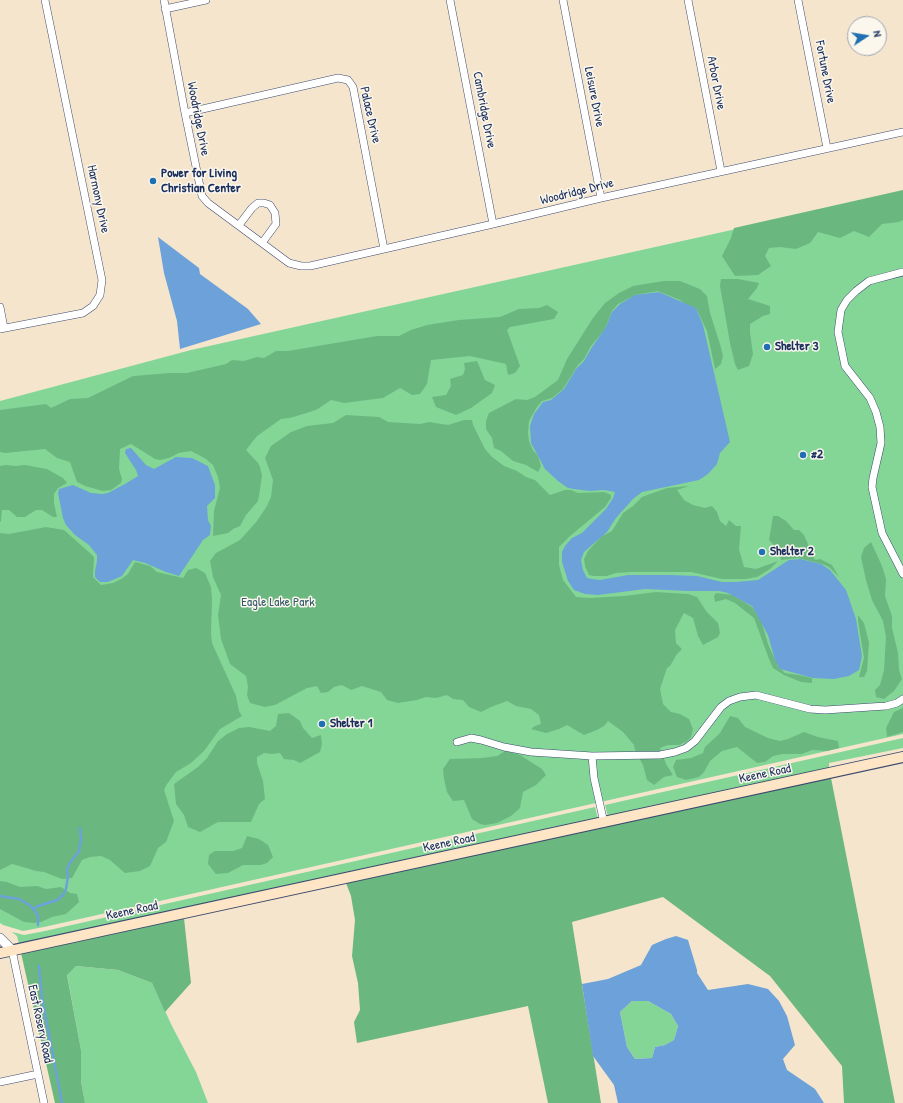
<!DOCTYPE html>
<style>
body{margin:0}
#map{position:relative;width:903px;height:1103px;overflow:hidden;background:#f5e5cd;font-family:"Patrick Hand",sans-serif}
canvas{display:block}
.north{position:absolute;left:847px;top:16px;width:40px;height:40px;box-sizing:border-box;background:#fbf7ec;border:1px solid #a1a7b3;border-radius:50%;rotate:78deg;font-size:11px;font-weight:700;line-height:16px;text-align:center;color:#1b2f5e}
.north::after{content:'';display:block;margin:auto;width:14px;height:18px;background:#1f6fb2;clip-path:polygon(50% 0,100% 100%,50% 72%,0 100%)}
</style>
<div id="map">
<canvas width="903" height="1103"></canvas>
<div class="north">N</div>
</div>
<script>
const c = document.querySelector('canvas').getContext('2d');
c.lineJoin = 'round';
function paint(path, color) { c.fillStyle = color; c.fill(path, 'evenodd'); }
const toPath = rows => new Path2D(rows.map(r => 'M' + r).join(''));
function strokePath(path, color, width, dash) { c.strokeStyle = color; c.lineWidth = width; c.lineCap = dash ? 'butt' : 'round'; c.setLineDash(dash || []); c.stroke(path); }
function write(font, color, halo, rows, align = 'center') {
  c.font = font + ' "Patrick Hand",sans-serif'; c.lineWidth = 3; c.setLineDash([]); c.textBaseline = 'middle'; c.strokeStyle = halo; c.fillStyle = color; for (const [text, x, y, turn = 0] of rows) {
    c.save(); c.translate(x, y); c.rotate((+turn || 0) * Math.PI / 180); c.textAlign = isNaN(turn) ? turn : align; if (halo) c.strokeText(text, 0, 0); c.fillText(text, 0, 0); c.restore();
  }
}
paint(toPath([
 [903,192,903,734,44,927,23,931,3,925,0,923,0,401,191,350],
 [903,738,903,748,829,763,829,768,608,817,605,805],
 [595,807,598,819,19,944,17,936,12,932,24,935,45,931],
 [76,966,118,970,152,983,172,1026,196,1072,208,1103,85,1103,81,1081,81,1050,67,974],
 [632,1001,648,1001,671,1014,678,1026,674,1040,665,1045,655,1047,652,1058,635,1059,627,1047,620,1012]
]), '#84d697');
paint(toPath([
 [903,190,903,220,899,222,882,224,869,237,854,231,840,238,818,232,810,243,796,249,780,247,769,248,765,256,771,266,758,275,735,276,722,256,731,238,734,228],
 [721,279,738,279,759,283,757,288,748,299,770,306,770,314,763,316,750,324,750,333,753,354,749,366,738,370,735,364,730,343,720,286],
 [664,281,680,281,700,289,707,296,710,313,720,344,723,356,721,364,715,369,707,331,696,308,687,305,680,300,658,291,635,295,618,304,612,311,605,329,591,346,584,359,578,365,563,389,552,398,542,401,537,407,529,421,528,433,529,441,533,450,538,456,541,466,538,472,526,465,513,461,501,451,494,448,492,438,486,429,486,421,489,413,516,399,527,400,535,397,558,380,567,359,593,318,605,303,619,293,633,286],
 [547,305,558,312,554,319,510,327,507,330,520,366,515,373,508,375,506,364,470,356,431,360,427,384,420,394,412,395,400,388,383,398,344,403,331,400,316,410,290,418,281,419,257,436,246,450,258,463,260,467,262,476,259,496,258,501,246,515,240,526,233,529,228,533,213,536,214,511,220,488,218,477,213,465,206,459,191,451,179,453,169,458,160,460,155,459,131,444,120,449,119,469,122,479,121,483,111,490,103,491,85,486,77,482,70,462,57,458,45,449,5,453,0,452,0,410,46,404,51,408,70,399,88,398,133,376,170,373,187,373,226,364,232,360,244,361,257,357,264,358,276,351,288,351,377,336,399,336,411,330,427,325,459,320,500,317,519,309,539,308],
 [477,361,485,380,495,385,492,393,471,408,456,415,436,407,432,397,446,395,451,386,450,379,463,375,465,369,464,363],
 [346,415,379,417,388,422,420,424,429,422,448,425,464,420,472,420,473,425,485,449,492,457,504,466,517,471,526,477,535,480,550,495,565,490,571,490,578,493,604,492,611,495,611,498,605,507,570,536,559,547,559,565,563,580,576,597,589,598,624,596,656,592,688,594,697,597,706,611,718,623,720,633,718,637,703,645,698,636,693,618,684,613,675,630,676,643,682,649,677,654,670,666,667,668,660,689,663,704,671,712,680,714,689,719,693,729,691,737,687,741,679,745,668,745,660,748,666,764,673,775,664,777,654,785,647,780,643,765,635,750,634,745,623,732,608,721,604,726,597,730,584,735,567,725,559,729,546,733,531,729,535,726,541,724,539,715,531,709,516,706,507,701,491,707,481,712,469,707,463,700,453,699,447,695,436,698,426,697,417,700,398,703,387,700,381,692,362,686,351,690,342,685,334,687,328,692,321,693,317,686,307,688,275,705,265,707,250,703,247,695,248,687,246,676,230,664,221,639,218,615,221,595,213,577,210,561,216,553,240,540,257,521,267,506,271,497,273,480,265,458,271,446,291,432,307,426,333,423],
 [6,465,15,466,25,465,47,469,63,478,67,483,58,488,54,494,54,503,57,517,53,517,42,510,36,510,25,517,17,517,9,510,2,510,1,521,0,522,0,466],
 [689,486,677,490,684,500,693,505,705,508,712,506,717,512,720,521,726,526,729,520,736,526,741,526,739,549,744,567,756,569,778,561,770,569,757,577,746,579,722,579,691,572,631,572,616,573,607,576,594,576,589,575,585,566,584,559,588,551,602,536,612,531,623,513,633,506,642,497,667,488],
 [773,516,778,516,786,521,794,530,799,530,804,535,815,560,820,559,832,565,839,577,829,567,822,564,798,558,781,560,779,551,769,540],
 [46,527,64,530,91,554,94,557,93,577,101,585,113,583,121,579,128,574,135,562,150,566,157,572,183,578,188,570,196,568,205,573,211,587,212,599,211,633,212,643,236,696,239,711,242,716,220,729,204,751,191,763,176,772,167,784,164,790,174,821,166,842,158,848,150,866,140,871,125,873,110,860,101,856,90,857,82,860,72,878,62,879,44,872,36,871,16,865,12,864,0,870,0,533,9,534],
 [871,542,882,566,886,579,885,596,892,616,892,628,898,653,899,670,902,679,894,691,884,699,876,697,875,690,880,685,884,670,886,637,883,621,872,600,866,580,861,557,864,548],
 [716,593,733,595,752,607,761,620,768,644,778,666,785,673,799,675,812,678,812,683,801,682,784,675,773,668,769,659,754,618,735,603,726,599,715,602,714,596],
 [858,615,864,623,869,643,867,671,864,677,859,677,864,658,858,621],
 [903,708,903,732,887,737,886,728,894,712],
 [289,713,300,721,303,728,312,738,321,735,322,744,320,752,300,763,294,760,284,759,280,753,272,754,264,753,257,757,257,763,263,781,265,799,259,804,251,822,218,822,200,832,188,827,184,815,176,804,174,784,198,767,207,758,218,741,227,734,239,728,249,727,270,731,276,726,278,714],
 [730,716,738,718,745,727,768,738,780,741,788,739,804,732,818,737,838,741,839,748,827,751,812,750,802,754,782,754,773,756,765,762,757,763,737,747,722,751,710,761,704,772,699,777,686,780,677,777,673,767,676,760,691,758,703,753,705,747,720,733],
 [505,751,520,755,542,769,546,775,536,785,523,792,520,808,511,816,497,823,485,825,480,824,472,819,464,800,453,801,447,792,444,779,443,769,450,759,482,758,497,756],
 [831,778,895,1103,844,1103,842,1066,770,976,663,897,572,922,601,1103,548,1103,528,1006,357,1043,354,1022,360,1010,358,983,352,956,355,920,351,896,346,883],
 [247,836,259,839,268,845,273,857,267,863,261,865,243,865,228,873,216,874,208,864,209,855,215,851,233,851,242,848],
 [0,881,7,882,20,887,37,886,46,889,61,887,70,893,77,894,79,902,66,914,52,917,41,922,34,923,24,922,0,909],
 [184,918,191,983,165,1012,152,983,118,970,76,966,67,975,81,1050,81,1081,85,1103,55,1103,21,953]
]), '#6bb780');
paint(toPath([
 [158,237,199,268,200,274,248,309,261,324,180,349,177,321,164,273],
 [659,292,696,308,703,325,730,442,720,453,717,464,708,474,699,480,642,492,633,499,616,518,607,532,584,552,581,560,583,570,587,578,592,579,600,580,628,575,670,575,697,576,722,582,736,582,758,580,789,560,800,559,821,564,830,570,846,590,856,619,862,656,859,670,849,676,834,679,813,678,780,669,775,660,768,635,752,606,728,593,719,591,688,591,645,589,598,595,585,594,574,590,568,581,562,562,562,552,565,546,572,538,582,533,606,509,613,498,615,492,604,490,590,491,574,489,568,488,558,481,545,469,531,443,530,426,534,414,543,402,551,400,564,389,576,369,584,361,592,347,606,327,612,312,620,304,635,295],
 [131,448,146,465,154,469,176,457,192,458,208,466,215,485,215,498,207,506,208,520,211,526,210,535,203,540,179,576,166,572,145,563,133,560,122,576,108,582,100,582,95,577,95,571,97,561,97,555,89,545,75,535,66,525,63,518,58,493,59,489,73,485,91,493,102,494,108,493,125,484,138,476,136,470,125,453,126,449],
 [676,936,688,940,697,970,697,973,708,990,748,984,768,989,779,1001,787,1016,795,1045,783,1059,787,1070,815,1089,824,1103,618,1103,614,1085,593,1056,582,984,608,979,641,965,652,945,666,939],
 [632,1001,648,1001,671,1014,678,1026,674,1040,665,1045,655,1047,652,1058,635,1059,627,1047,620,1012]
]), '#6ca2d9');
strokePath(toPath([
 [0,896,19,899,31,906,38,915,38,925],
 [33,909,38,906,57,900,63,895,66,889,68,876,67,869,70,863,79,851,81,839,80,828],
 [39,966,42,998,62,1103]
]), '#6ca2d9', 2.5);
const minor = toPath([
 [164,0,185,113,202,196,208,203,289,263,301,266,310,266,493,224,601,198,903,132],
 [450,0,493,224],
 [563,0,601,198],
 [688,0,721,171],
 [798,0,827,148],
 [165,9,206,0],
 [185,113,338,78,348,80,353,87,384,249],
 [239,225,252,208,258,203,264,203,270,205,275,213,276,224,262,243],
 [903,272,869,281,856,291,847,300,841,310,838,332,845,366,870,398,876,412,880,427,881,443,873,478,872,487,882,533,903,574],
 [0,307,4,328],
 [0,329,83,313,93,306,100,295,102,280,45,0],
 [457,742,471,738,481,740,504,747,531,752,592,756,660,755,675,752,686,748,695,741,721,707,729,701,740,697,756,695,810,709,825,710,886,706,897,703,903,699],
 [592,756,594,778,604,823],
 [12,950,44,1103],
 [0,1082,38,1074]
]);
const tertiary = toPath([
 [0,938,12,950]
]);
const secondary = toPath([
 [0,953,903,757]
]);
strokePath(minor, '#3c4a6f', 8);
strokePath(tertiary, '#3c4a6f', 10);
strokePath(secondary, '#3c4a6f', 12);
strokePath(minor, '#fff', 7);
strokePath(tertiary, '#fff', 9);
strokePath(secondary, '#fde5c5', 10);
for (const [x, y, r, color] of [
 [153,181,4,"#1f6fb2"],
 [767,347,4,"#1f6fb2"],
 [803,455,4,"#1f6fb2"],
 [762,552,4,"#1f6fb2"],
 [322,724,4,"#1f6fb2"]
]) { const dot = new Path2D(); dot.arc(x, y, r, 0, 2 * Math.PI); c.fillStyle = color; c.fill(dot); strokePath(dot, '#fbf7ec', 1.5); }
write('13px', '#1b2f5e', '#fbf7ec', [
 ["Fortune Drive",825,72,79],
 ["Arbor Drive",716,83,79],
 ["Leisure Drive",594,97,79],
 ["Cambridge Drive",484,110,79],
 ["Palace Drive",370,115,77],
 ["Woodridge Drive",198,119,79],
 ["Woodridge Drive",577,192,-14],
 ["Harmony Drive",98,199,78],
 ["Keene Road",765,774,-12],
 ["Keene Road",449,843,-12],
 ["Keene Road",132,911,-12],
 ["East Rosery Road",40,1024,78]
]);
write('bold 13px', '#1b2f5e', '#fbf7ec', [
 ["Power for Living",161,174],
 ["Christian Center",161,189],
 ["Shelter 3",775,347],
 ["#2",811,455],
 ["Shelter 2",770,552],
 ["Shelter 1",330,724]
], 'left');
write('13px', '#35596c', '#fbf7ec', [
 ["Eagle Lake Park",278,603]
]);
</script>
